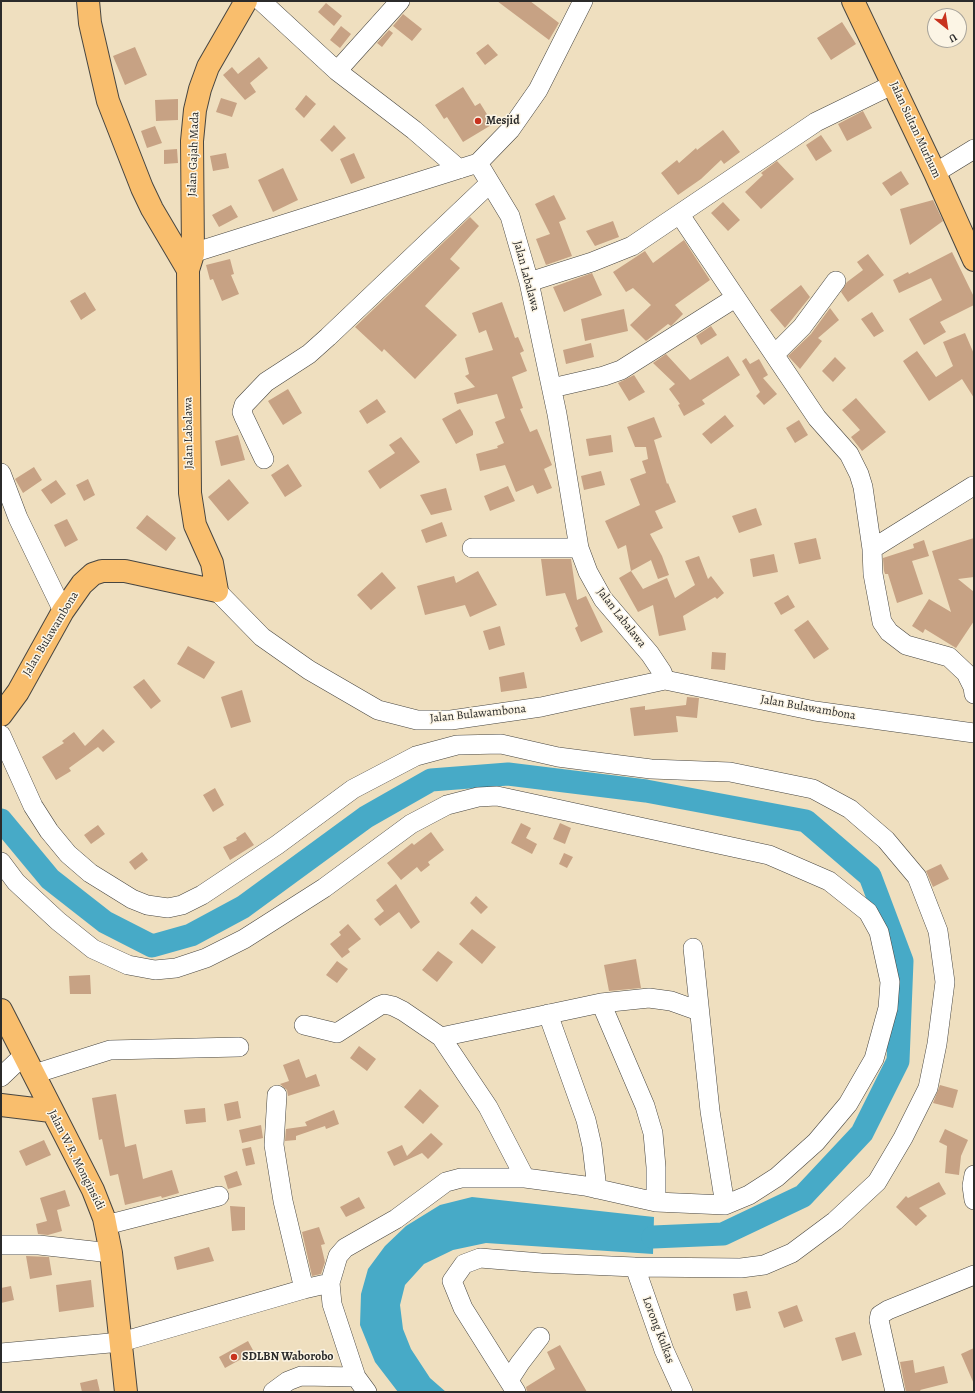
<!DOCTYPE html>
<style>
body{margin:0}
#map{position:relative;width:975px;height:1393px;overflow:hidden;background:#efdfbf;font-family:Alegreya,serif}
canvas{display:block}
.frame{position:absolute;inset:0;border:2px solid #2b2b2b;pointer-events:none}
.north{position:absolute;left:927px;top:8px;width:40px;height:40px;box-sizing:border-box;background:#fcf5e5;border:1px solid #a8a49b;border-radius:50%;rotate:150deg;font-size:11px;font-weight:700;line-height:16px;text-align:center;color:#2b2b2b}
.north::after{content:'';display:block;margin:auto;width:14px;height:18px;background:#c8321e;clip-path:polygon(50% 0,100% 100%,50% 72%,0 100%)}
</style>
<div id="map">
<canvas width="975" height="1393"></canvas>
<div class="frame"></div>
<div class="north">U</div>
</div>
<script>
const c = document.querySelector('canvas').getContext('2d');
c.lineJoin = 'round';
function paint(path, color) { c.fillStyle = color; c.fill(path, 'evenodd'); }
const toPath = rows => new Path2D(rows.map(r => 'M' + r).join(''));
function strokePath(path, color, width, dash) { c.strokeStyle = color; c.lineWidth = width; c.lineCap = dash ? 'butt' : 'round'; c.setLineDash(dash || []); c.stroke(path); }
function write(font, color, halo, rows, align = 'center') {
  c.font = font + ' Alegreya,serif'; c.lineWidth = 3; c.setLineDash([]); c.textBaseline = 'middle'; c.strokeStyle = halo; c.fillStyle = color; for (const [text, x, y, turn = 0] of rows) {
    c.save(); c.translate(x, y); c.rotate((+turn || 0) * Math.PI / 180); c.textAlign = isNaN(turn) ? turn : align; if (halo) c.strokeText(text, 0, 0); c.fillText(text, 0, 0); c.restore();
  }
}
paint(toPath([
 [472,1197,654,1217,653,1254,486,1243,453,1250,424,1264,405,1285,400,1305,403,1329,411,1349,430,1378,446,1392,398,1392,375,1362,360,1325,361,1294,368,1269,385,1246,406,1226,440,1205]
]), '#47aac7');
strokePath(toPath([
 [1,820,50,879,105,922,152,946,191,935,243,907,366,817,431,780,508,774,646,791,806,821,870,876,902,961,898,1061,862,1133,803,1196,723,1234,653,1237]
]), '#47aac7', 23);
paint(toPath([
 [497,1,530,1,559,23,549,40],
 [326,3,342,16,334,26,318,12],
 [403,14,422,29,412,41,393,26],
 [842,22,856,44,831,60,817,38],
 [341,26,351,34,340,48,330,40],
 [389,30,393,33,382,47,377,43],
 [488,44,498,55,485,65,476,53],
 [135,47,147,75,125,85,113,56],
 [259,57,268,68,250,83,256,92,245,100,223,75,232,67,238,74],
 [463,87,475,106,480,103,493,124,463,142,447,117,444,119,435,105],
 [306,95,316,104,304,118,295,109],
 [221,98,237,103,232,117,216,112],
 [178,99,178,120,156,121,155,100],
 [863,111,872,128,847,141,838,124],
 [334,125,346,138,332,152,320,140],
 [155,126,162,143,147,148,141,131],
 [723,130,740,152,724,164,721,160,701,179,678,195,661,173,677,160,679,163,696,148,697,150],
 [821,135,832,151,816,161,806,145],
 [177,149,178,163,164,164,164,150],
 [226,153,229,168,213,171,210,156],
 [354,153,365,178,351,184,340,159],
 [777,161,794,179,761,209,745,192,763,175,761,173],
 [283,168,298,200,273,212,258,180],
 [901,171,909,184,891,196,882,183],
 [554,195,566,219,559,222,572,256,546,265,536,239,550,234,535,204],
 [933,200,943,221,910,245,900,209],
 [723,202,740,220,728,231,711,213],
 [231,205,238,217,219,227,212,215],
 [470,217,479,226,450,259,460,268,425,306,457,335,415,379,384,349,382,352,355,327],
 [613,221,619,237,595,246,586,231],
 [684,240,710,280,675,305,683,314,671,326,668,324,646,341,630,325,651,305,633,288,626,292,613,272,645,251,653,263],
 [952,252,974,297,974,305,940,322,946,332,924,345,909,319,942,300,931,278,899,293,893,280,908,272,909,274],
 [868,254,884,275,848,302,841,292,847,282,863,270,857,262],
 [230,259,234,274,231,275,239,294,222,301,213,279,210,280,206,265],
 [592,273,602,295,564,312,553,287],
 [801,285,810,297,785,328,770,310],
 [85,292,96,310,81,320,70,301],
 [502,302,515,338,518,337,524,351,520,353,527,371,512,377,523,408,520,409,530,432,537,429,552,465,544,469,552,488,537,494,533,485,516,492,505,465,480,471,476,454,498,448,497,446,504,443,495,422,505,418,497,394,457,404,454,393,475,387,465,376,469,374,465,358,493,350,486,330,479,333,472,313],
 [830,308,839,320,818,338,822,341,800,369,788,356,811,334],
 [624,309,628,331,585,341,581,319],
 [872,312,884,331,874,337,861,319],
 [711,326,717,335,701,345,696,336],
 [965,333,974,354,974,398,962,379,929,401,903,361,917,351,936,377,953,366,943,342],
 [591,343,594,357,566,364,563,350],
 [666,354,690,380,728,356,740,375,702,400,705,404,684,416,678,405,680,404,669,389,675,384,653,363],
 [835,357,846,368,833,382,822,371],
 [746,358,750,364,759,359,768,375,763,378,777,394,764,405,756,396,760,392,742,361],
 [634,375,645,392,629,401,618,383],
 [288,389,302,413,283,425,268,401],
 [856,398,886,432,862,451,851,437,860,430,842,410],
 [377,399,386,412,367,424,359,411],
 [460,409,473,431,473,435,456,444,442,419],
 [725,415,734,426,711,444,702,434],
 [654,417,662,437,654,440,667,484,668,483,676,502,655,511,663,528,650,534,662,556,669,575,658,579,651,560,631,571,626,545,618,549,605,521,640,505,630,479,646,473,642,461,648,459,646,447,635,447,627,427],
 [799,420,808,435,795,443,786,428],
 [238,435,245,460,221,466,215,441],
 [611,435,613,452,589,456,586,439],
 [401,437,420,462,380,489,368,471,395,453,389,445],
 [288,464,302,486,285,497,271,475],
 [34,467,42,480,23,493,15,479],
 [601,471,605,485,584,490,581,476],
 [88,479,95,495,84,501,76,485],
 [229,479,249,503,228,521,208,497],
 [56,480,66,494,51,504,41,490],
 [508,486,515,501,490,511,484,496],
 [446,488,452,510,431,515,420,495],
 [756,508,762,525,739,533,732,516],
 [147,515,176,538,166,551,136,528],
 [67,519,78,540,65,547,54,525],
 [442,522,447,536,426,543,421,530],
 [816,538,821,559,799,564,794,543],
 [974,538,974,577,958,579,974,592,974,621,956,648,925,629,923,633,912,626,929,599,951,612,932,551],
 [924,540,929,556,912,561,923,594,897,603,888,574,885,574,884,571,883,558,914,548,913,544],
 [774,554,778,572,753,577,750,559],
 [699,556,708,579,711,576,724,593,717,599,715,597,683,616,686,630,659,636,653,605,638,612,619,578,631,571,643,589,667,578,675,598,695,585,685,561],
 [541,559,571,559,577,600,586,596,603,632,581,642,575,628,578,626,565,593,546,596],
 [478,571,497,605,470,617,465,605,425,615,417,586,454,576,456,583],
 [382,572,396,588,371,610,357,595],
 [788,595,795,607,781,615,774,603],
 [808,620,829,649,814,659,794,630],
 [500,626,505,645,489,650,483,631],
 [188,646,215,662,204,679,177,664],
 [712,652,726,653,725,670,711,669],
 [524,672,527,688,501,692,499,677],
 [144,679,161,701,151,709,133,687],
 [242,690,251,722,231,728,221,697],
 [687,697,699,698,697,718,676,716,678,732,634,736,630,708,645,706,645,710,686,705],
 [103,729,115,742,103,752,98,747,69,768,71,771,56,780,42,757,64,743,62,741,74,732,85,746],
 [215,788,224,805,213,812,203,795],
 [521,823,531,828,526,838,537,844,532,854,511,843],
 [560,823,571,828,565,844,553,839],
 [98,825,105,834,91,844,84,835],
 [245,832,254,845,230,860,223,847,237,840,236,838],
 [431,832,444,850,428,862,430,865,421,872,417,867,401,880,387,863,412,843,414,845],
 [142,852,148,860,135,870,129,862],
 [564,853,573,857,567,868,559,864],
 [941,864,949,879,933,887,926,871],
 [396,884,420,922,411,929,399,912,380,926,374,919,384,911,376,900],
 [476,896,488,907,481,914,470,903],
 [348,924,361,939,348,949,350,952,342,958,330,944,341,935,339,932],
 [472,929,496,947,482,964,459,944],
 [438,951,453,962,437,982,422,970],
 [636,959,641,988,609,991,604,965],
 [337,961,348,969,337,983,326,975],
 [90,975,91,994,70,994,69,976],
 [359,1046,376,1059,367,1071,350,1058],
 [299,1059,306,1078,316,1074,320,1086,288,1096,287,1090,280,1084,289,1081,283,1065],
 [940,1085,958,1090,953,1108,933,1103],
 [420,1089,439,1106,423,1124,404,1107],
 [116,1094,125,1147,136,1144,143,1179,172,1170,179,1193,162,1198,161,1196,125,1205,118,1174,110,1176,102,1139,99,1140,92,1098],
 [238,1101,241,1118,227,1121,224,1104],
 [205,1108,206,1122,186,1124,184,1110],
 [334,1110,339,1124,326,1129,325,1126,296,1136,296,1140,285,1141,286,1129,307,1126,305,1122],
 [261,1125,263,1138,242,1143,239,1130],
 [945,1129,968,1140,961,1156,959,1175,945,1173,947,1146,939,1142],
 [431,1133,443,1144,428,1159,422,1153,394,1166,387,1152,402,1145,407,1156],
 [44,1140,51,1155,26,1166,19,1151],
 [251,1147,255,1164,246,1166,242,1149],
 [237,1171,242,1185,228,1189,224,1176],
 [939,1182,946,1194,919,1208,927,1216,916,1226,896,1207,906,1196,908,1198],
 [65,1190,70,1206,57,1210,62,1231,48,1235,38,1234,36,1224,47,1221,40,1198],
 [359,1197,365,1208,346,1217,340,1207],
 [230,1206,245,1207,245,1230,232,1231],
 [319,1227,325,1244,321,1245,325,1262,321,1274,312,1276,302,1232],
 [209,1247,214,1261,177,1270,174,1257],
 [26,1256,49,1257,52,1275,30,1279],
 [91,1280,94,1307,59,1312,56,1285],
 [11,1286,14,1300,1,1303,1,1288],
 [747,1291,751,1308,736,1311,733,1294],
 [797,1305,803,1321,784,1328,778,1312],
 [855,1332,862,1355,842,1361,835,1338],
 [248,1341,254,1352,225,1368,219,1357],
 [560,1345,587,1392,527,1392,526,1387,555,1369,547,1352],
 [974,1348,974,1384,961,1354],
 [913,1360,915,1373,944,1366,948,1383,920,1390,921,1392,906,1392,900,1362],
 [97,1379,100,1392,82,1392,80,1383]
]), '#c7a284');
const minor = toPath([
 [261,1,337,71,414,130,459,169],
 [337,71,400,1],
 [478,163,510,216,529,282,557,414,579,548,588,572,603,599,650,654,662,672,665,680],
 [935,173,974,149],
 [680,215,817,418,849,454,859,474,863,487,872,549,873,574,882,622,889,632,906,645,949,657,966,673,973,687,974,694],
 [180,257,478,163,510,130,538,90,583,1],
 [529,282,592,262,632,246,816,122,894,84],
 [775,354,802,327,836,281],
 [552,388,604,376,621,370,735,298],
 [264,459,244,417,242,412,244,405,266,382,309,354,328,337,490,183],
 [1,473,18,518,63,611],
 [472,548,579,548],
 [872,549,973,486],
 [217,591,262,637,309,670,378,710,417,720,451,720,541,707,665,680,815,711,974,733],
 [1,735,33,806,49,831,68,854,90,873,132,899,147,905,168,908,182,905,202,895,277,845,353,789,416,756,457,745,501,744,558,757,651,769,730,772,813,789,850,809,886,840,917,877,938,931,945,982,937,1044,928,1088,903,1138,877,1182,835,1221,792,1253,764,1265,741,1268,635,1267,541,1263,480,1258,464,1264,452,1281,463,1308,516,1392],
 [1,862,16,882,58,921,93,949,128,965,155,970,176,968,206,958,244,939,324,888,411,824,447,805,478,797,497,796,769,855,829,881,868,912,879,932,890,982,888,1008,874,1059,848,1104,816,1142,777,1177,749,1195,725,1205,656,1202,585,1186,525,1178,461,1178,446,1182,396,1219,345,1248,338,1256,330,1283,332,1304,356,1377,367,1392],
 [693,948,710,1111,725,1205],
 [601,1003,645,1106,653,1133,656,1167,656,1202],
 [548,1014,586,1120,592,1146,597,1189],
 [304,1025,337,1033,379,1006,384,1004,393,1006,403,1011,441,1037,488,1107,525,1178],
 [441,1037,601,1003,649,998,671,1001,699,1011],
 [34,1074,110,1050,239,1047],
 [1,1077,24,1055],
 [277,1095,274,1145,283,1201,304,1289],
 [974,1175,972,1186,974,1200],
 [106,1225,219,1196],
 [1,1245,39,1245,111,1253],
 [635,1267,664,1350,683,1392],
 [1,1353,121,1342,304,1289,330,1283],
 [509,1380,520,1363,540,1337],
 [273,1392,288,1381,301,1376,356,1377],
 [895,1392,879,1320,880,1315,888,1310,974,1275]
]);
const major = toPath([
 [88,1,90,23,108,101,142,188,152,209,188,270],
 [1,715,18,692,63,611,82,584,93,574,102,571,125,571,217,591,212,563,195,525,190,493,188,270,193,254,192,141,195,110,200,89,208,67,246,1],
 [1,1010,93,1190,104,1218,111,1253,126,1392],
 [1,1105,51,1111]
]);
const highway = toPath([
 [853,1,935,173,974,260]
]);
strokePath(minor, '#484641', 20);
strokePath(major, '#484641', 24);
strokePath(highway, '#484641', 24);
strokePath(minor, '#fff', 19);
strokePath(major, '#f9be6d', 22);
strokePath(highway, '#f9be6d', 22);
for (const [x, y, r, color] of [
 [478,121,4,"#c8321e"],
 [234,1357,4,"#c8321e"]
]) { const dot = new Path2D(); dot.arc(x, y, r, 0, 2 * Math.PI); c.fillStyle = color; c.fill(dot); strokePath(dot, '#fcf5e5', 1.5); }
write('bold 12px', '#2b2b2b', '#fcf5e5', [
 ["Mesjid",486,121],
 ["SDLBN Waborobo",242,1357]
], 'left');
write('12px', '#2b2b2b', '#fcf5e5', [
 ["Jalan Sultan Murhum",915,130,65],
 ["Jalan Gajah Mada",194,154,-88],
 ["Jalan Labalawa",526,276,75],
 ["Jalan Labalawa",189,433,-91],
 ["Jalan Labalawa",621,618,52],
 ["Jalan Bulawambona",51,634,-59],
 ["Jalan Bulawambona",808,708,10],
 ["Jalan Bulawambona",478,714,-6],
 ["Jalan W.R. Monginsidi",76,1160,63],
 ["Lorong Kulkas",658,1330,69]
]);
</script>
